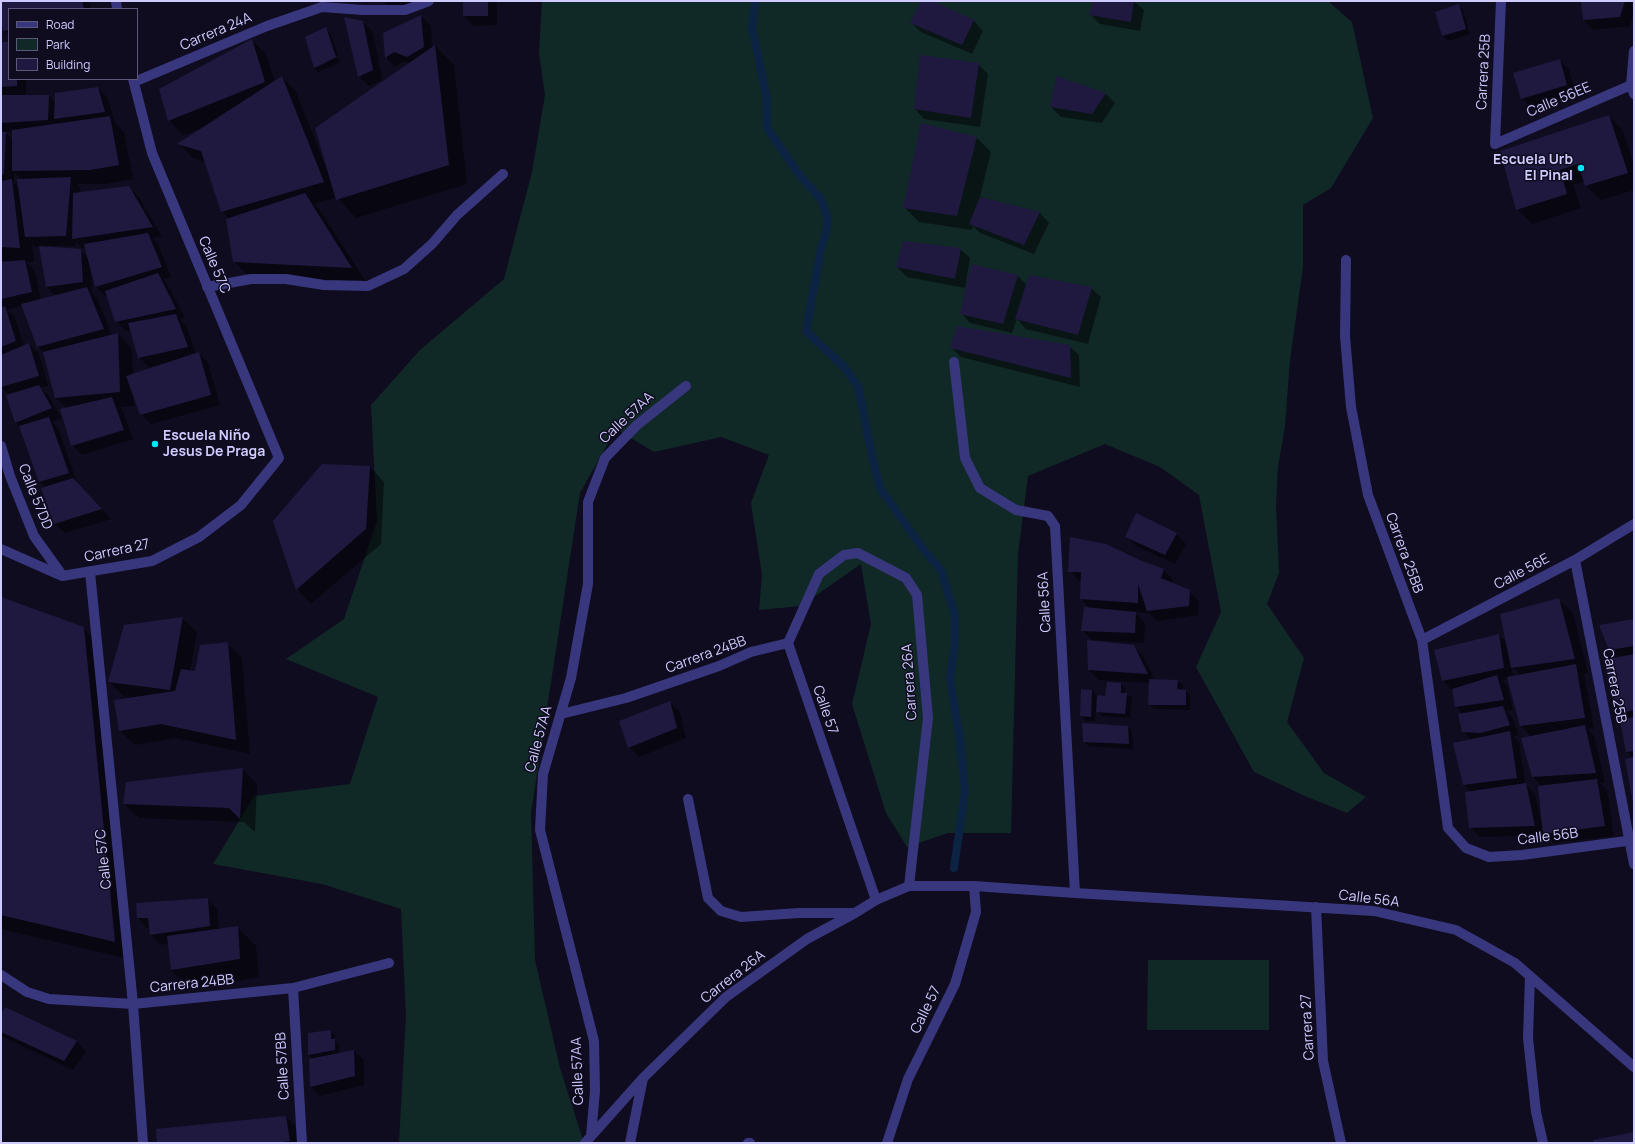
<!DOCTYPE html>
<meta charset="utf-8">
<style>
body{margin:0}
#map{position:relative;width:1635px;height:1144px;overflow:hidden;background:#0f0c1f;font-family:Manrope,sans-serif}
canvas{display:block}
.frame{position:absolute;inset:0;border:2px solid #cfcbff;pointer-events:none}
.legend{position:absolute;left:8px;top:8px;width:130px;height:72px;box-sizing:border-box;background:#0f0c1f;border:1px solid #5c5879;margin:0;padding:5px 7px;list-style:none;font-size:12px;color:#cfcbff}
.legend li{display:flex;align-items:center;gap:8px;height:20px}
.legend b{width:20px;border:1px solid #5c5879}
</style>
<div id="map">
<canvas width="1635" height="1144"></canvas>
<div class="frame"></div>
<ul class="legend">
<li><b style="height:5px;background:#38377e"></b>Road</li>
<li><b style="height:11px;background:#102927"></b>Park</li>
<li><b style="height:11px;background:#1f1940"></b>Building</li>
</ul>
</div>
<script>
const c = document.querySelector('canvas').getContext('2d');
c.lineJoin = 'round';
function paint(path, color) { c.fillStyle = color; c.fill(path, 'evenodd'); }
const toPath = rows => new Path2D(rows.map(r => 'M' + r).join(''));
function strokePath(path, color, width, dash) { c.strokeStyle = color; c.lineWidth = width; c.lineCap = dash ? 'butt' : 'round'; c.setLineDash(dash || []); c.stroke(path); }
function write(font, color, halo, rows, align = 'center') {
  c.font = font + ' Manrope,sans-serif'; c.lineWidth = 3; c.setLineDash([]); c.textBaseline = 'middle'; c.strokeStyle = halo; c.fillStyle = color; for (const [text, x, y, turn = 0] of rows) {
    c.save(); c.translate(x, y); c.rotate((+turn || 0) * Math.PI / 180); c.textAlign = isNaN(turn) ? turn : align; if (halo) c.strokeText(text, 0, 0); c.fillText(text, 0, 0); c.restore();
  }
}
paint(toPath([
 [542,1,1328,1,1352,22,1373,118,1331,188,1303,205,1303,267,1290,360,1285,426,1278,467,1276,505,1279,573,1267,604,1304,658,1287,722,1324,773,1366,797,1347,813,1305,796,1254,772,1196,667,1221,612,1199,495,1160,467,1105,444,1028,476,1018,554,1011,833,948,833,907,847,886,813,852,704,871,624,861,564,801,606,759,610,762,575,751,503,769,455,721,437,654,452,616,429,580,493,531,813,535,960,560,1068,584,1143,399,1143,406,1016,401,909,322,884,213,864,254,796,350,784,378,697,286,659,344,619,377,521,371,405,420,350,504,279,532,172,545,95,539,53],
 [1148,960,1269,960,1269,1030,1147,1030]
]), '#102927');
paint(toPath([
 [1,1,89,1,91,9,9,9,9,35,4,31,1,15],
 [383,1,421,1,394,12],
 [464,1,497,1,497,25,474,26,464,16],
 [922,1,931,1,974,21,983,31,972,54,921,32,911,23],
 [1094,1,1134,1,1144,10,1140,31,1100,24,1091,15],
 [1582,1,1634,1,1634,12,1630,26,1593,30,1584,20],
 [1458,5,1463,10,1470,34,1448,41,1443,36,1436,12],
 [421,16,431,26,432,48,435,46,454,65,467,184,356,218,337,197,314,204,319,209,366,282,249,276,234,262,229,219,222,211,206,162,193,158,179,144,204,128,183,135,169,120,252,40,266,54,275,82,282,77,296,92,327,170,328,169,410,63,404,61,395,67,386,57,384,34],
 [363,22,373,32,382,80,369,86,359,76],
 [326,29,330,33,338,55,316,66,316,68,338,57,340,62,319,72,314,68],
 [1,43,9,43,9,79,26,79,26,96,49,96,56,103,98,88,107,97,115,123,124,132,133,179,105,184,77,184,80,188,80,193,128,187,138,196,162,237,152,238,158,244,171,277,163,279,167,284,185,318,180,319,186,325,196,354,199,353,208,363,220,405,151,424,141,414,134,395,134,406,121,407,133,439,82,455,72,445,67,408,56,398,44,353,38,346,22,306,7,310,15,317,24,347,29,344,39,354,48,386,40,388,49,396,61,418,52,422,58,428,77,483,111,519,65,533,55,524,46,488,40,482,21,428,16,423,7,396,10,395,1,387,1,263,11,262,11,261,1,261],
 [5,132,13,132,13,140],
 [14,172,22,180,19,188,14,182],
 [76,242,82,248,86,248,88,258,80,250,48,248,48,246,76,246],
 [32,243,35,247,40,246,47,287,56,296,41,300,35,271,26,262,34,262],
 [91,274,95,286,105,296,107,295,116,321,126,331,131,330,139,357,149,367,157,365,157,367,133,375,132,349,118,334,112,336,97,298,91,292,92,292],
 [1560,60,1569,70,1576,95,1531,108,1522,98],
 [978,64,988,74,980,127,924,119,915,109],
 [1105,93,1115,103,1102,123,1061,117,1051,107],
 [1609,116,1623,131,1634,165,1634,190,1601,200,1586,186,1585,181,1573,185,1581,208,1532,224,1517,209],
 [977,138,991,152,980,197,1040,213,1049,223,1034,254,980,233,973,226,972,230,919,222,904,207],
 [960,249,970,258,965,288,907,277,897,267],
 [972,266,1018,276,1027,285,1091,288,1101,297,1088,344,1026,329,1017,319,1012,333,970,323,961,313],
 [1069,346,1079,355,1080,387,961,357,952,348],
 [370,467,384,482,381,544,311,604,297,589,274,521],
 [1176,534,1186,544,1175,564,1136,546,1126,536],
 [1142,562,1164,570,1173,580,1172,584,1189,591,1199,601,1198,615,1157,621,1147,611,1147,613,1134,612,1145,623,1144,643,1092,640,1082,630,1090,608,1081,599,1082,581,1079,581,1070,571],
 [1,598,83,628,102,647,133,960,1,929],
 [1558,599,1573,613,1588,673,1584,674,1594,728,1587,729,1594,736,1605,782,1600,783,1607,790,1614,836,1554,843,1544,833,1544,835,1480,837,1470,827,1471,792,1464,784,1472,740,1463,731,1463,714,1456,707,1452,690,1443,680,1499,635,1507,643],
 [1512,667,1520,675,1513,677],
 [1508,679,1521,726,1532,737,1533,777,1543,787,1543,824,1542,825,1535,794,1525,784,1519,742,1513,736,1519,735,1512,717,1506,711,1513,710,1507,685,1501,680],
 [182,618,197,632,190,671,196,672,227,643,242,658,250,754,176,738,135,745,120,731,115,700,132,697,124,696,109,682],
 [1634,620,1634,801,1633,758,1627,752,1621,721,1626,720,1619,713,1619,658,1610,649],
 [1133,646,1143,656,1155,680,1178,681,1183,685,1182,690,1186,691,1190,695,1190,710,1154,709,1149,704,1150,683,1099,680,1089,670],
 [1120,684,1125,688,1125,694,1132,698,1130,718,1102,716,1096,710,1095,721,1086,721,1081,716,1092,690,1097,696,1106,697],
 [670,703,680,712,686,738,639,757,629,747],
 [1128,726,1132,731,1133,749,1088,746,1084,741],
 [242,769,257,784,255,832,244,822,139,818,124,804],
 [207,899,217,909,219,929,237,927,256,946,259,977,190,989,171,970,169,943,161,945,151,935,150,928,147,928,138,918],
 [6,1008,77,1042,86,1052,73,1070,3,1037,1,1035,1,1016],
 [330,1031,335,1035,335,1041,339,1045,339,1054,354,1051,364,1060,364,1085,320,1096,311,1087,313,1059,309,1055],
 [286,1117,295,1126,298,1143,158,1143]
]), '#0007');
strokePath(toPath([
 [755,1,752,28,766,94,767,128,800,176,821,199,828,219,826,233,821,248,806,331,844,367,858,386,872,456,880,488,923,549,941,570,955,616,955,643,950,679,960,740,965,791,954,868]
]), '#0c2344', 8);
paint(toPath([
 [1,1,82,1,84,9,9,9,9,30,3,31,1,20],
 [463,1,488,1,488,16,463,16],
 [921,1,933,1,974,20,962,45,910,23],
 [1093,1,1134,1,1131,22,1089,15],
 [1581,1,1625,1,1620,17,1583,20],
 [1459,4,1466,29,1442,36,1435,12],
 [421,15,424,47,407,57,394,52,385,58,383,33],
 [344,17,363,21,373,70,358,77],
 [326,27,336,57,314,68,305,37],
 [252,39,265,82,168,121,159,89],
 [1,42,9,42,9,79,17,79,17,86,1,87],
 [435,45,449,165,336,200,315,128],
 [920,55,979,63,971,118,914,109],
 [1560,59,1567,85,1521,99,1513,73],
 [282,76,324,182,221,212,201,151,177,144],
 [1056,76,1106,93,1092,114,1050,107],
 [98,87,105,112,54,119,55,93],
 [1,95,49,95,48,120,1,123],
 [1609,115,1628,173,1585,186,1578,164,1560,170,1567,194,1516,210,1500,151],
 [110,116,119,165,90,170,12,171,12,130],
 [921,123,977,137,957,216,903,208],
 [1,132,6,132,4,174,1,175],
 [71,177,66,236,25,237,17,179],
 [12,179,20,248,1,247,1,181],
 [129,186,153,227,72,239,73,193],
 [305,193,352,268,233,262,226,219],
 [980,197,1040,212,1024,245,969,224],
 [148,233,162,267,95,287,84,244],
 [903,241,961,248,955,279,896,267],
 [39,246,81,249,83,282,46,287],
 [25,260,32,292,1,299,1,262],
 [971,264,1018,275,1003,324,960,314],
 [158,273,176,309,115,322,105,291],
 [1029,275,1092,287,1078,335,1015,319],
 [87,287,104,329,37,347,21,304],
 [5,306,16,341,1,347,1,308],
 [176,314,188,347,138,358,128,323],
 [957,326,1070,345,1071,378,950,348],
 [118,333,120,392,55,398,43,352],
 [29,343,39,376,1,387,1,355],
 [199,352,211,395,140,415,126,376],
 [39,385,52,408,15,423,6,395],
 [112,397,124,430,71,446,60,409],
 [49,417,69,473,39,482,19,426],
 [322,464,370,466,366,529,296,590,273,521],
 [73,478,102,509,54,524,41,488],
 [1136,513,1177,533,1165,555,1125,537],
 [1070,537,1106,544,1142,561,1164,569,1161,578,1190,590,1189,606,1147,611,1138,584,1138,603,1080,599,1081,572,1068,572],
 [1,597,84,627,115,942,1,915],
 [1559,598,1575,659,1511,668,1500,614],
 [1084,607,1136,612,1135,633,1081,631],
 [183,617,170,690,108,682,124,625],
 [1634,619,1634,646,1609,650,1599,625],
 [1499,634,1504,668,1442,681,1434,650],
 [1087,640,1134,645,1148,674,1088,670],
 [228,642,236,740,161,724,119,731,114,700,175,691,181,669,195,671,200,645],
 [1634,654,1634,710,1618,714,1603,660],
 [1576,664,1585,718,1520,726,1507,677],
 [1497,675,1504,700,1455,707,1452,689],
 [1149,679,1178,680,1177,689,1186,690,1186,705,1148,705],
 [1107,682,1121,683,1121,693,1127,693,1125,714,1096,712,1097,695,1105,696],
 [1081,689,1092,690,1091,717,1080,716],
 [670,701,677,728,628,748,619,721],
 [1503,706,1510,725,1481,733,1462,732,1458,714],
 [1634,717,1634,751,1626,752,1620,720],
 [1082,723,1128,726,1129,744,1083,742],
 [1585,725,1596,773,1532,777,1521,738],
 [1510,731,1517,778,1463,785,1453,743],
 [1634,757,1634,803,1633,803,1625,759],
 [243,768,240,819,229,808,123,804,126,782],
 [1597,779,1605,826,1543,834,1538,786],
 [1526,783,1535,826,1469,828,1465,792],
 [208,898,210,926,150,935,148,918,137,918,136,903],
 [238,926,240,959,171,970,167,936],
 [5,1007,77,1041,64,1061,1,1032,1,1014],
 [331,1030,331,1039,335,1039,335,1050,308,1055,308,1033],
 [354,1050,355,1076,310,1087,309,1059],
 [286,1116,290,1141,274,1143,157,1143,156,1129],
 [1634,1132,1634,1143,1594,1143,1593,1140]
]), '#1f1940');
strokePath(toPath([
 [116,1,117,9],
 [1501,1,1495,144,1631,85,1634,82],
 [1634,51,1631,85,1634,94],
 [134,82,267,26,322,7,363,10,405,10,429,1],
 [1346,260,1345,336,1351,407,1368,495,1422,640,1448,828,1466,848,1489,857,1522,855,1634,840],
 [207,287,251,279,286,279,324,285,368,286,404,269,432,244,457,215,503,174],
 [954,362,965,458,980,488,1016,510,1048,516,1055,526,1075,893],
 [1,446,10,476,34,536,62,575],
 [1,549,62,576,152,561,199,537,241,505,279,458,152,153,133,79],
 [1575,560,1634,864],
 [90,572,133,1004,143,1143],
 [1422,640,1575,560,1634,524],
 [788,643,876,900],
 [561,714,626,698,719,666,751,652,788,643,819,574,844,555,858,553,906,578,917,595,928,718,909,886],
 [688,799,708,898,721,911,741,917,799,913,853,913],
 [1316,907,1323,1061,1341,1143],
 [1,975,27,992,49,999,133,1004,293,988,389,963],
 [1530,976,1528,1038,1536,1112,1543,1143],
 [293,988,302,1143],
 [591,1136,595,1091,594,1041,540,830,543,774,571,678,588,584,588,502,605,458,637,425,686,386],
 [585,1143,643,1078,726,997,807,939,855,913,876,900,909,886,974,886,1075,893,1374,911,1456,930,1515,963,1634,1067],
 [630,1143,643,1078],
 [748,1143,750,1143],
 [887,1143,908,1079,955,984,976,912,974,886]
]), '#38377e', 10);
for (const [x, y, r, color] of [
 [1581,168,4,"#01e5f5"],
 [155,444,4,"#01e5f5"]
]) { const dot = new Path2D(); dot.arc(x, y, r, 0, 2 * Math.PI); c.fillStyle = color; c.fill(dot); strokePath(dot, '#0f0c1f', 1.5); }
write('14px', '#cfcbff', '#0f0c1f', [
 ["Carrera 24A",216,32,-23],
 ["Carrera 25B",1484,72,-87],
 ["Calle 56EE",1559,100,-23],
 ["Calle 57C",214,265,67],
 ["Calle 57AA",627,418,-43],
 ["Calle 57DD",35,497,68],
 ["Carrera 27",117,551,-12],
 ["Carrera 25BB",1404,553,70],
 ["Calle 56E",1522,572,-28],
 ["Calle 56A",1045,602,-93],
 ["Carrera 24BB",706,655,-20],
 ["Carrera 26A",910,682,-94],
 ["Carrera 25B",1614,686,79],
 ["Calle 57",825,710,71],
 ["Calle 57AA",539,739,-75],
 ["Calle 56B",1548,837,-7],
 ["Calle 57C",104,859,-96],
 ["Calle 56A",1369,899,7],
 ["Carrera 26A",733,977,-38],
 ["Carrera 24BB",192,984,-6],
 ["Calle 57",926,1010,-64],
 ["Carrera 27",1308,1027,-93],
 ["Calle 57BB",283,1066,-93],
 ["Calle 57AA",578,1071,-92]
]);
write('bold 14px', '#cfcbff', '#0f0c1f', [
 ["Escuela Urb",1573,160],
 ["El Pinal",1573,176],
 ["Escuela Niño",163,436,"left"],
 ["Jesus De Praga",163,452,"left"]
], 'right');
</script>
